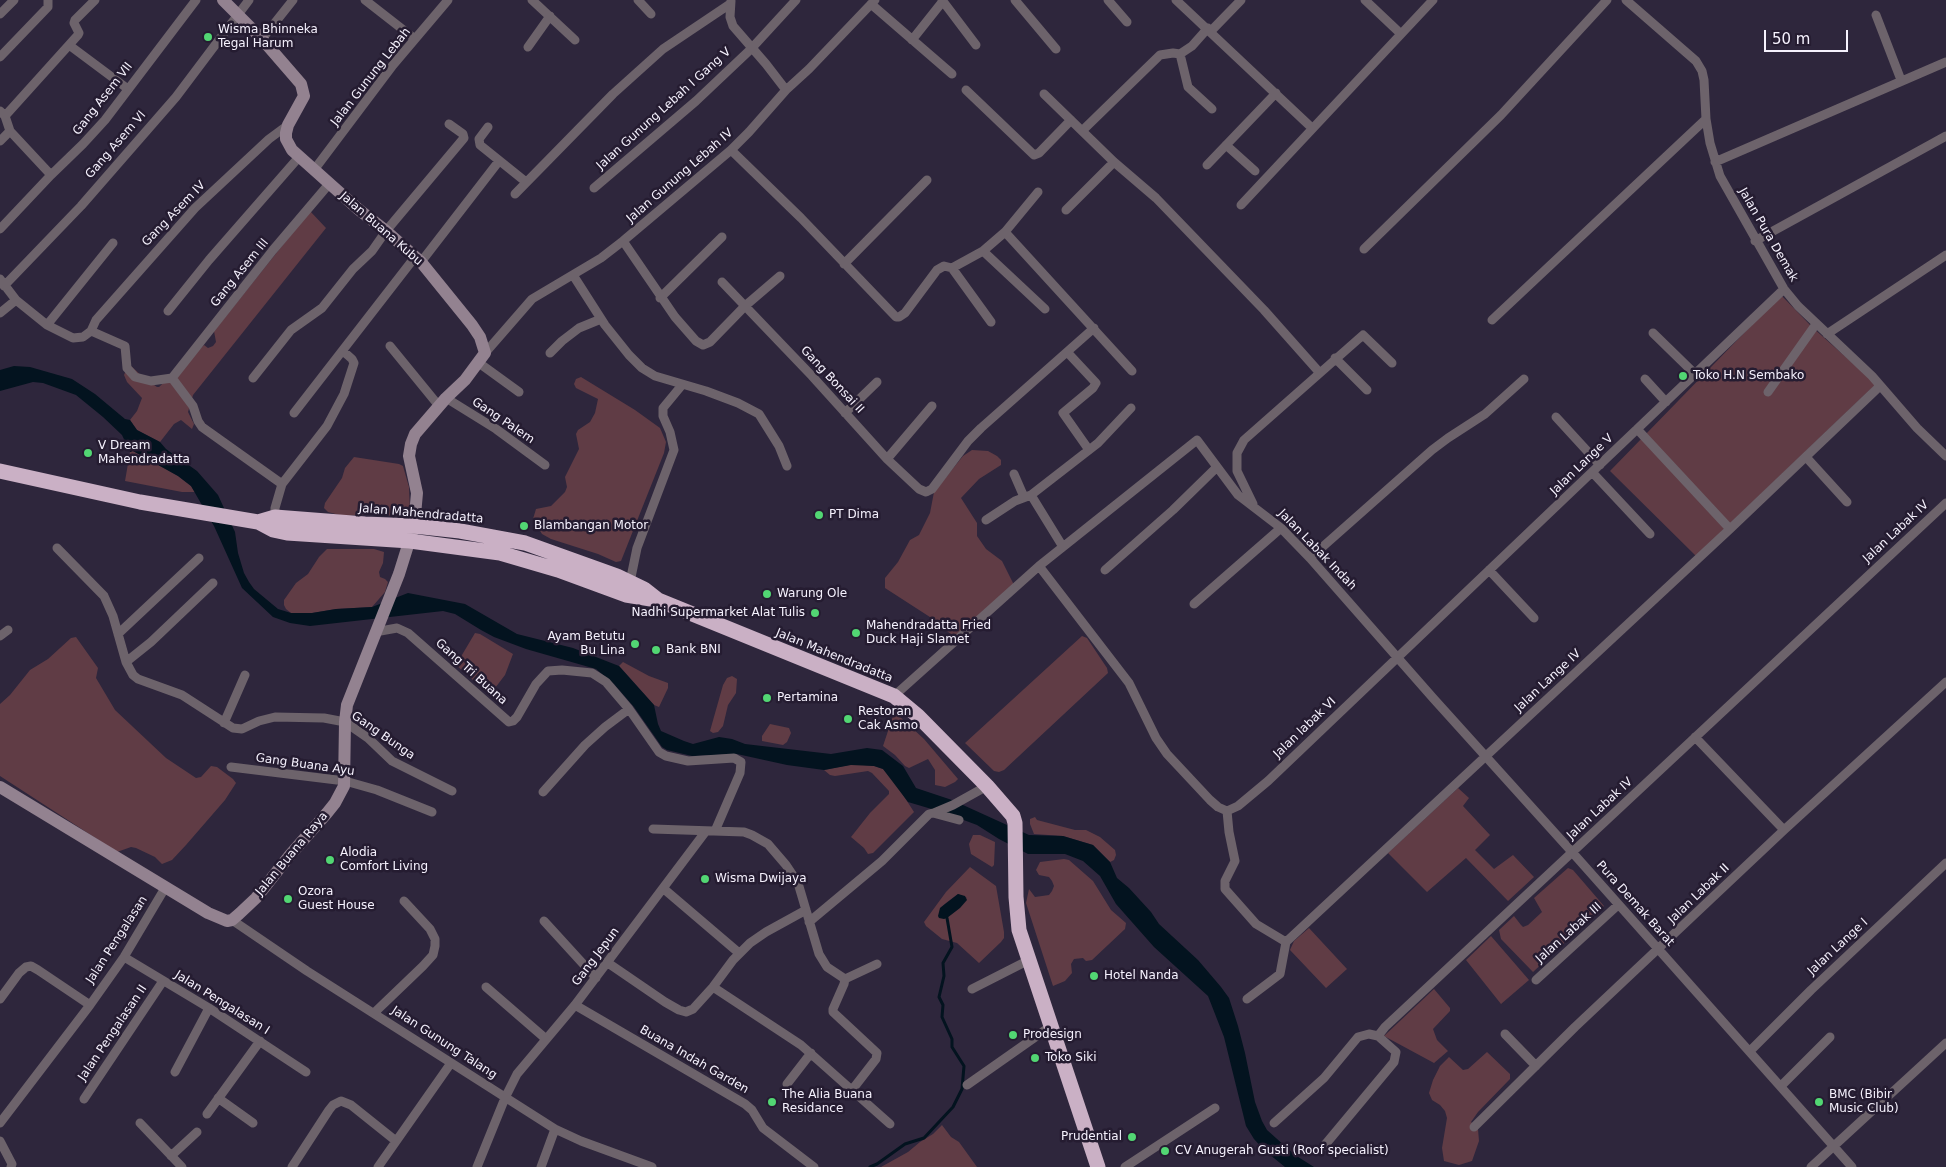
<!DOCTYPE html>
<style>
body{margin:0}
#map{position:relative;width:1946px;height:1167px;overflow:hidden;background:#2e263c;font-family:"DejaVu Sans",sans-serif}
canvas{display:block}
.scale{position:absolute;left:1764px;top:30px;width:84px;height:22px;box-sizing:border-box;border:2px solid #f5f1fd;border-top:0;padding-left:6px;font-size:15px;line-height:18px;white-space:nowrap;color:#f5f1fd;-webkit-text-stroke:4px #251c31;paint-order:stroke}
</style>
<div id="map">
<canvas width="1946" height="1167"></canvas>
<div class="scale">50 m</div>
</div>
<script>
const c = document.querySelector('canvas').getContext('2d');
c.lineJoin = 'round';
function paint(path, color) { c.fillStyle = color; c.fill(path, 'evenodd'); }
const toPath = rows => new Path2D(rows.map(r => 'M' + r).join(''));
function strokePath(path, color, width, dash) { c.strokeStyle = color; c.lineWidth = width; c.lineCap = dash ? 'butt' : 'round'; c.setLineDash(dash || []); c.stroke(path); }
function write(font, color, halo, rows, align = 'center') {
  c.font = font + ' "DejaVu Sans",sans-serif'; c.lineWidth = 5; c.setLineDash([]); c.textBaseline = 'middle'; c.strokeStyle = halo; c.fillStyle = color; for (const [text, x, y, turn = 0] of rows) {
    c.save(); c.translate(x, y); c.rotate((+turn || 0) * Math.PI / 180); c.textAlign = isNaN(turn) ? turn : align; if (halo) c.strokeText(text, 0, 0); c.fillText(text, 0, 0); c.restore();
  }
}
paint(toPath([
 [310,211,326,228,193,395,188,412,194,424,192,429,181,420,174,424,160,442,137,430,130,420,137,411,142,398,127,382,124,375,127,368,131,366,144,378,157,387,159,387,204,345,208,348,213,346,216,342,214,331],
 [1781,295,1812,327,1876,384,1696,556,1610,471],
 [581,377,635,410,660,428,666,442,664,453,623,556,621,561,616,562,598,554,551,539,542,534,533,519,536,509,551,506,565,492,567,487,565,477,579,449,576,434,578,430,590,422,595,413,598,399,576,388,574,384,576,379],
 [972,450,988,451,997,456,1001,460,1001,465,979,479,961,498,977,523,977,536,986,549,1002,561,1014,585,954,637,933,619,885,588,885,578,898,562,910,540,919,535,930,513,934,492,963,456],
 [133,451,178,476,191,486,195,492,182,492,125,481,130,452],
 [354,457,399,464,403,466,409,487,410,511,395,516,374,514,343,516,328,512,324,508,325,503,342,478,345,468],
 [327,549,374,549,384,552,383,563,379,572,380,577,385,579,388,582,385,592,372,607,336,609,312,613,291,613,286,609,284,605,284,600,296,583,308,574,319,557],
 [475,633,480,634,513,654,505,675,492,692,482,688,456,665],
 [1082,636,1087,638,1107,668,1108,673,1004,770,999,772,994,771,965,743],
 [76,637,98,668,96,678,115,710,166,758,196,778,201,777,211,766,217,767,233,779,236,783,225,800,186,845,172,860,162,864,155,857,136,848,131,847,117,852,0,776,0,704,10,695,30,670,48,659,71,638],
 [623,662,649,676,668,683,668,688,659,707,654,705,621,668,619,666],
 [732,676,737,679,736,693,728,705,723,726,718,732,713,733,710,731,723,685,727,678],
 [898,715,924,739,958,779,955,782,945,787,935,785,935,770,928,759,909,768,905,766,895,755,883,746,893,716],
 [770,724,789,728,791,733,787,742,783,745,762,741,762,736],
 [854,764,874,766,883,769,898,787,914,812,873,853,868,854,864,848,851,837,870,813,889,794,889,791,872,773,868,771,835,776,830,775,824,770],
 [1458,788,1469,798,1463,806,1490,835,1475,850,1494,869,1513,855,1534,877,1508,901,1466,858,1427,892,1388,853],
 [1035,817,1037,820,1075,830,1086,830,1100,837,1115,850,1116,855,1114,860,1110,862,1093,845,1063,836,1034,834,1030,824,1030,819],
 [973,835,980,835,995,842,994,865,992,867,971,854,969,844],
 [1064,859,1069,860,1093,881,1111,910,1126,923,1125,929,1092,960,1086,961,1083,958,1074,959,1071,964,1072,973,1065,981,1053,986,1026,903,1029,889,1035,897,1049,895,1052,891,1054,886,1052,881,1049,877,1039,875,1036,870,1040,862],
 [970,867,996,886,1004,932,1004,938,1001,942,979,963,957,943,942,939,926,926,924,922,946,892],
 [958,894,967,898,940,908,946,903],
 [1568,868,1573,870,1604,906,1533,972,1501,939,1499,930,1514,916,1521,925,1523,927,1528,925,1542,912,1534,898],
 [1309,928,1347,969,1326,988,1290,950,1294,941],
 [1491,936,1529,980,1501,1004,1466,960],
 [1434,989,1450,1008,1450,1011,1433,1029,1437,1040,1448,1051,1434,1063,1384,1036],
 [1487,1052,1510,1074,1510,1079,1478,1112,1471,1122,1478,1129,1479,1141,1472,1161,1459,1165,1444,1161,1442,1148,1447,1118,1445,1111,1440,1105,1432,1100,1429,1093,1433,1080,1440,1066,1449,1057,1463,1070,1468,1069],
 [942,1125,951,1137,959,1142,977,1167,881,1167,908,1152,920,1142,933,1134]
]), '#603c45');
paint(toPath([
 [14,366,30,367,72,379,95,394,125,419,130,420,137,430,160,442,166,449,197,471,218,495,235,532,238,553,244,573,249,582,254,589,278,609,291,613,312,613,336,609,372,607,408,593,465,604,517,634,573,648,619,666,654,705,658,724,661,731,684,741,693,744,719,737,732,739,745,744,831,754,867,748,882,750,903,766,916,788,952,800,1029,835,1063,836,1093,845,1110,862,1117,878,1129,888,1151,912,1159,924,1198,960,1221,987,1229,998,1238,1026,1245,1053,1255,1102,1262,1121,1267,1130,1295,1155,1314,1167,1285,1167,1264,1150,1254,1139,1246,1126,1224,1037,1208,996,1154,947,1116,904,1100,876,1083,861,1065,854,1028,854,999,839,977,825,945,813,908,802,883,769,874,766,851,765,824,770,787,765,737,754,692,756,667,750,662,747,634,707,614,684,596,669,526,649,494,637,481,630,455,614,443,611,310,626,290,623,273,617,242,588,214,526,191,486,178,476,133,451,130,452,122,435,103,417,76,395,43,383,33,382,0,391,0,370],
 [958,894,965,896,967,900,960,908,947,918,944,919,939,918,938,916,940,908]
]), '#03131f');
strokePath(toPath([
 [870,1167,877,1164,905,1144,924,1138,953,1107,962,1089,964,1066,952,1047,952,1039,942,1017,943,1005,939,997,944,976,943,963,952,947,947,918]
]), '#03131f', 3);
strokePath(toPath([
 [365,0,415,39],
 [532,0,575,40],
 [638,0,651,14],
 [942,0,976,45],
 [1015,0,1056,49],
 [1108,0,1127,22],
 [1176,0,1312,128],
 [1365,0,1401,34],
 [1626,0,1696,61,1702,71,1704,80,1706,119,1710,143,1720,176,1784,289,1798,306,1872,376,1917,428,1946,456],
 [731,1,730,17,733,26,766,64,786,90],
 [871,4,952,74],
 [0,14,14,0],
 [1876,15,1901,80],
 [1211,31,1241,0],
 [262,39,293,0],
 [912,40,943,1],
 [69,45,128,89],
 [528,47,550,16],
 [1180,54,1188,87,1212,109],
 [1180,54,1192,46,1208,28],
 [0,57,48,7,48,0],
 [966,90,1034,155,1039,153,1071,120],
 [1044,94,1114,162,1156,198,1264,310,1319,372],
 [0,111,5,116,10,131,51,175],
 [5,116,78,35,79,33,74,23,75,20,95,0],
 [488,127,479,139,480,145,526,182],
 [1083,130,1160,55,1173,53,1180,54],
 [0,141,10,131],
 [1226,145,1255,171],
 [731,150,801,218,896,317,899,317,905,313,937,270,944,266,952,268,983,251,1005,232,1038,192],
 [1715,162,1946,62],
 [1207,165,1276,93],
 [314,170,393,65,448,0],
 [594,188,696,101,751,49,796,0],
 [515,194,613,94,663,49,730,4],
 [1241,205,1433,0],
 [1066,210,1114,162],
 [0,229,51,175,83,144,105,120,196,0],
 [1005,232,1132,371],
 [623,241,675,317,696,341,703,345,710,342,745,306,780,276],
 [1755,241,1946,136],
 [1364,249,1501,115,1607,0],
 [983,251,1045,309],
 [421,262,499,161],
 [844,264,927,180],
 [952,268,991,322],
 [573,275,605,325,629,355,642,368,655,376,706,391,738,403,759,414,779,446,787,466],
 [0,279,16,300,47,325,73,338,83,337,91,331,125,346,127,368,135,377,151,381,172,378,193,406,198,421,202,427,282,484],
 [722,282,812,376,887,459,919,489,926,492,932,489,968,441,981,428,1094,328],
 [4,286,81,206,176,97,249,0],
 [660,298,722,237],
 [168,311,209,260,299,157],
 [0,313,16,300],
 [1492,320,1706,119],
 [47,325,113,243],
 [91,331,96,320,195,208,269,139,288,125],
 [1653,333,1695,374],
 [1827,334,1946,255],
 [390,346,439,406],
 [485,353,532,299,601,258,623,241,731,150,749,132,786,90,809,69,875,0],
 [550,353,562,341,579,328,601,319],
 [1068,353,1096,383,1093,388,1063,413,1089,450],
 [1335,358,1367,390],
 [479,363,519,392],
 [172,378,273,250,329,184],
 [253,378,291,330,322,308,353,269,372,251,386,231,464,138,463,134,449,124],
 [1645,379,1666,402],
 [1768,392,1816,324],
 [446,398,496,429,545,465],
 [294,413,415,257],
 [845,413,877,382],
 [1556,417,1600,465],
 [1637,429,1730,529],
 [1806,457,1847,502],
 [887,459,932,406],
 [1592,472,1650,534],
 [1014,474,1024,497],
 [1253,504,1237,471,1237,453,1244,440,1363,335,1392,363],
 [275,517,275,508,282,484,327,426,344,394,354,363,352,359,343,351],
 [986,520,1015,501,1031,495],
 [1063,547,1031,495,1098,443,1131,408],
 [57,548,104,596,113,616,126,662,133,675,138,679,182,695,233,728,242,729,259,721,275,717,324,718,345,722,368,738,392,761,452,791],
 [1310,558,1432,450,1448,438,1485,414,1524,379],
 [1039,566,1129,683,1156,738,1167,754,1210,800,1218,807,1227,811],
 [1105,570,1173,510,1217,467],
 [1489,570,1534,618],
 [630,582,637,548,674,450,670,432,663,416,663,408,682,385],
 [1194,604,1281,528],
 [375,632,397,628,408,633,509,722,513,721,517,717,536,684,548,671,562,670,592,673,606,682,629,709,659,752,666,756,688,761,734,758,741,762,740,773,715,831],
 [118,634,199,558],
 [0,636,8,630],
 [126,662,151,642,213,583],
 [894,696,1039,566,1197,440,1238,495,1281,528,1310,558,1433,698,1572,852,1852,1167],
 [224,723,245,675],
 [1695,737,1784,830],
 [231,767,345,781,377,790,432,812],
 [543,792,585,745,605,727,629,709],
 [1227,811,1238,806,1268,781,1784,289],
 [1227,811,1229,832,1235,861,1225,881,1225,889,1256,924,1286,942],
 [934,813,953,805,987,786],
 [653,829,744,832,752,835,768,844,786,865,798,883,819,954,827,967,845,979,844,984,833,1009,833,1012,877,1053,876,1059,852,1090],
 [664,889,739,953],
 [232,920,307,971,555,1129,581,1141,652,1167],
 [544,921,596,978],
 [809,922,882,861,929,814,933,813,959,820],
 [124,957,209,1008,306,1072],
 [608,963,665,1002,679,1010,686,1012,693,1009,713,987,733,960,750,943,766,932,806,910],
 [845,979,877,964],
 [1536,980,1618,905],
 [486,987,546,1039],
 [713,987,801,1045,890,1124],
 [972,989,1029,960],
 [0,999,19,973,26,967,31,966,38,970,90,1005],
 [1247,999,1280,974,1286,942,1730,529,1880,386],
 [575,1005,745,1104,752,1110,763,1128,814,1167],
 [374,1013,423,966,433,955,435,946,435,939,430,929,404,901],
 [1505,1034,1536,1066],
 [1378,1036,1385,1027,1946,503],
 [1750,1051,1811,990,1946,863],
 [175,1072,209,1008],
 [787,1084,811,1053],
 [967,1085,1051,1026],
 [1781,1086,1830,1037],
 [218,1098,253,1123],
 [84,1099,163,981],
 [207,1114,260,1041],
 [0,1123,90,1005,124,957,165,888],
 [140,1123,182,1167],
 [1274,1123,1324,1078,1358,1037,1369,1034,1378,1036,1396,1052,1394,1062,1324,1146],
 [1474,1127,1575,1027,1784,830,1946,682],
 [0,1141,12,1164,11,1167],
 [171,1156,197,1132],
 [292,1167,329,1110,333,1105,341,1101,351,1105,396,1141],
 [378,1167,451,1063],
 [477,1167,505,1098,517,1074,575,1005,706,831],
 [541,1167,555,1129],
 [1125,1167,1215,1108],
 [1811,1167,1946,1043]
]), '#6d636b', 9);
strokePath(toPath([
 [0,787,208,913,227,921,232,920,239,914,256,898,290,855,327,813,335,803,344,786,345,722,347,705,399,574,414,526,417,493,409,456,411,444,415,434,446,398,465,380,485,353,480,337,472,325,421,262,386,231,358,209,292,150,286,139,286,133,288,125,304,96,301,84,262,39,223,0]
]), '#938290', 12);
strokePath(toPath([
 [0,471,140,502,258,522,273,530,287,533,410,541,500,553,558,570,626,595,657,600],
 [258,522,275,517,365,524,414,526,460,531,525,543,617,576,644,589,658,600,894,696,918,716,987,786,1013,816,1015,823,1016,897,1019,930,1098,1167]
]), '#cab0c5', 15);
for (const [x, y, r, color] of [
 [208,37,5,"#52d673"],
 [1683,376,5,"#52d673"],
 [88,453,5,"#52d673"],
 [819,515,5,"#52d673"],
 [524,526,5,"#52d673"],
 [767,594,5,"#52d673"],
 [815,613,5,"#52d673"],
 [856,633,5,"#52d673"],
 [635,644,5,"#52d673"],
 [656,650,5,"#52d673"],
 [767,698,5,"#52d673"],
 [848,719,5,"#52d673"],
 [330,860,5,"#52d673"],
 [705,879,5,"#52d673"],
 [288,899,5,"#52d673"],
 [1094,976,5,"#52d673"],
 [1013,1035,5,"#52d673"],
 [1035,1058,5,"#52d673"],
 [772,1102,5,"#52d673"],
 [1819,1102,5,"#52d673"],
 [1132,1137,5,"#52d673"],
 [1165,1151,5,"#52d673"]
]) { const dot = new Path2D(); dot.arc(x, y, r, 0, 2 * Math.PI); c.fillStyle = color; c.fill(dot); strokePath(dot, '#251c31', 2); }
write('12px', '#f5f1fd', '#251c31', [
 ["Wisma Bhinneka",218,30],
 ["Tegal Harum",218,44],
 ["Toko H.N Sembako",1693,376],
 ["V Dream",98,446],
 ["Mahendradatta",98,460],
 ["PT Dima",829,515],
 ["Blambangan Motor",534,526],
 ["Warung Ole",777,594],
 ["Nadhi Supermarket Alat Tulis",805,613,"right"],
 ["Mahendradatta Fried",866,626],
 ["Duck Haji Slamet",866,640],
 ["Ayam Betutu",625,637,"right"],
 ["Bu Lina",625,651,"right"],
 ["Bank BNI",666,650],
 ["Pertamina",777,698],
 ["Restoran",858,712],
 ["Cak Asmo",858,726],
 ["Alodia",340,853],
 ["Comfort Living",340,867],
 ["Wisma Dwijaya",715,879],
 ["Ozora",298,892],
 ["Guest House",298,906],
 ["Hotel Nanda",1104,976],
 ["Prodesign",1023,1035],
 ["Toko Siki",1045,1058],
 ["The Alia Buana",782,1095],
 ["Residance",782,1109],
 ["BMC (Bibir",1829,1095],
 ["Music Club)",1829,1109],
 ["Prudential",1122,1137,"right"],
 ["CV Anugerah Gusti (Roof specialist)",1175,1151]
], 'left');
write('12px', '#f5f1fd', '#251c31', [
 ["Jalan Gunung Lebah",371,77,-52],
 ["Gang Asem VII",103,99,-52],
 ["Jalan Gunung Lebah I Gang V",664,109,-42],
 ["Gang Asem VI",116,145,-49],
 ["Jalan Gunung Lebah IV",680,176,-41],
 ["Gang Asem IV",174,214,-46],
 ["Jalan Buana Kubu",381,229,41],
 ["Jalan Pura Demak",1768,235,60],
 ["Gang Asem III",240,273,-51],
 ["Gang Bonsai II",832,380,47],
 ["Gang Palem",503,421,34],
 ["Jalan Lange V",1582,465,-44],
 ["Jalan Mahendradatta",421,514,5],
 ["Jalan Labak IV",1896,532,-43],
 ["Jalan Labak Indah",1317,550,46],
 ["Jalan Mahendradatta",834,656,22],
 ["Gang Tri Buana",471,672,42],
 ["Jalan Lange IV",1548,681,-43],
 ["Jalan labak VI",1305,728,-44],
 ["Gang Bunga",383,736,35],
 ["Gang Buana Ayu",305,765,8],
 ["Jalan Labak IV",1600,809,-43],
 ["Jalan Buana Raya",292,854,-50],
 ["Jalan Labak II",1699,894,-44],
 ["Pura Demak Barat",1635,904,48],
 ["Jalan Labak III",1569,933,-42],
 ["Jalan Pengalasan",117,940,-57],
 ["Jalan Lange I",1838,947,-43],
 ["Gang Jepun",596,957,-53],
 ["Jalan Pengalasan I",222,1003,32],
 ["Jalan Pengalasan II",113,1033,-56],
 ["Jalan Gunung Talang",444,1043,33],
 ["Buana Indah Garden",694,1060,30]
]);
</script>
